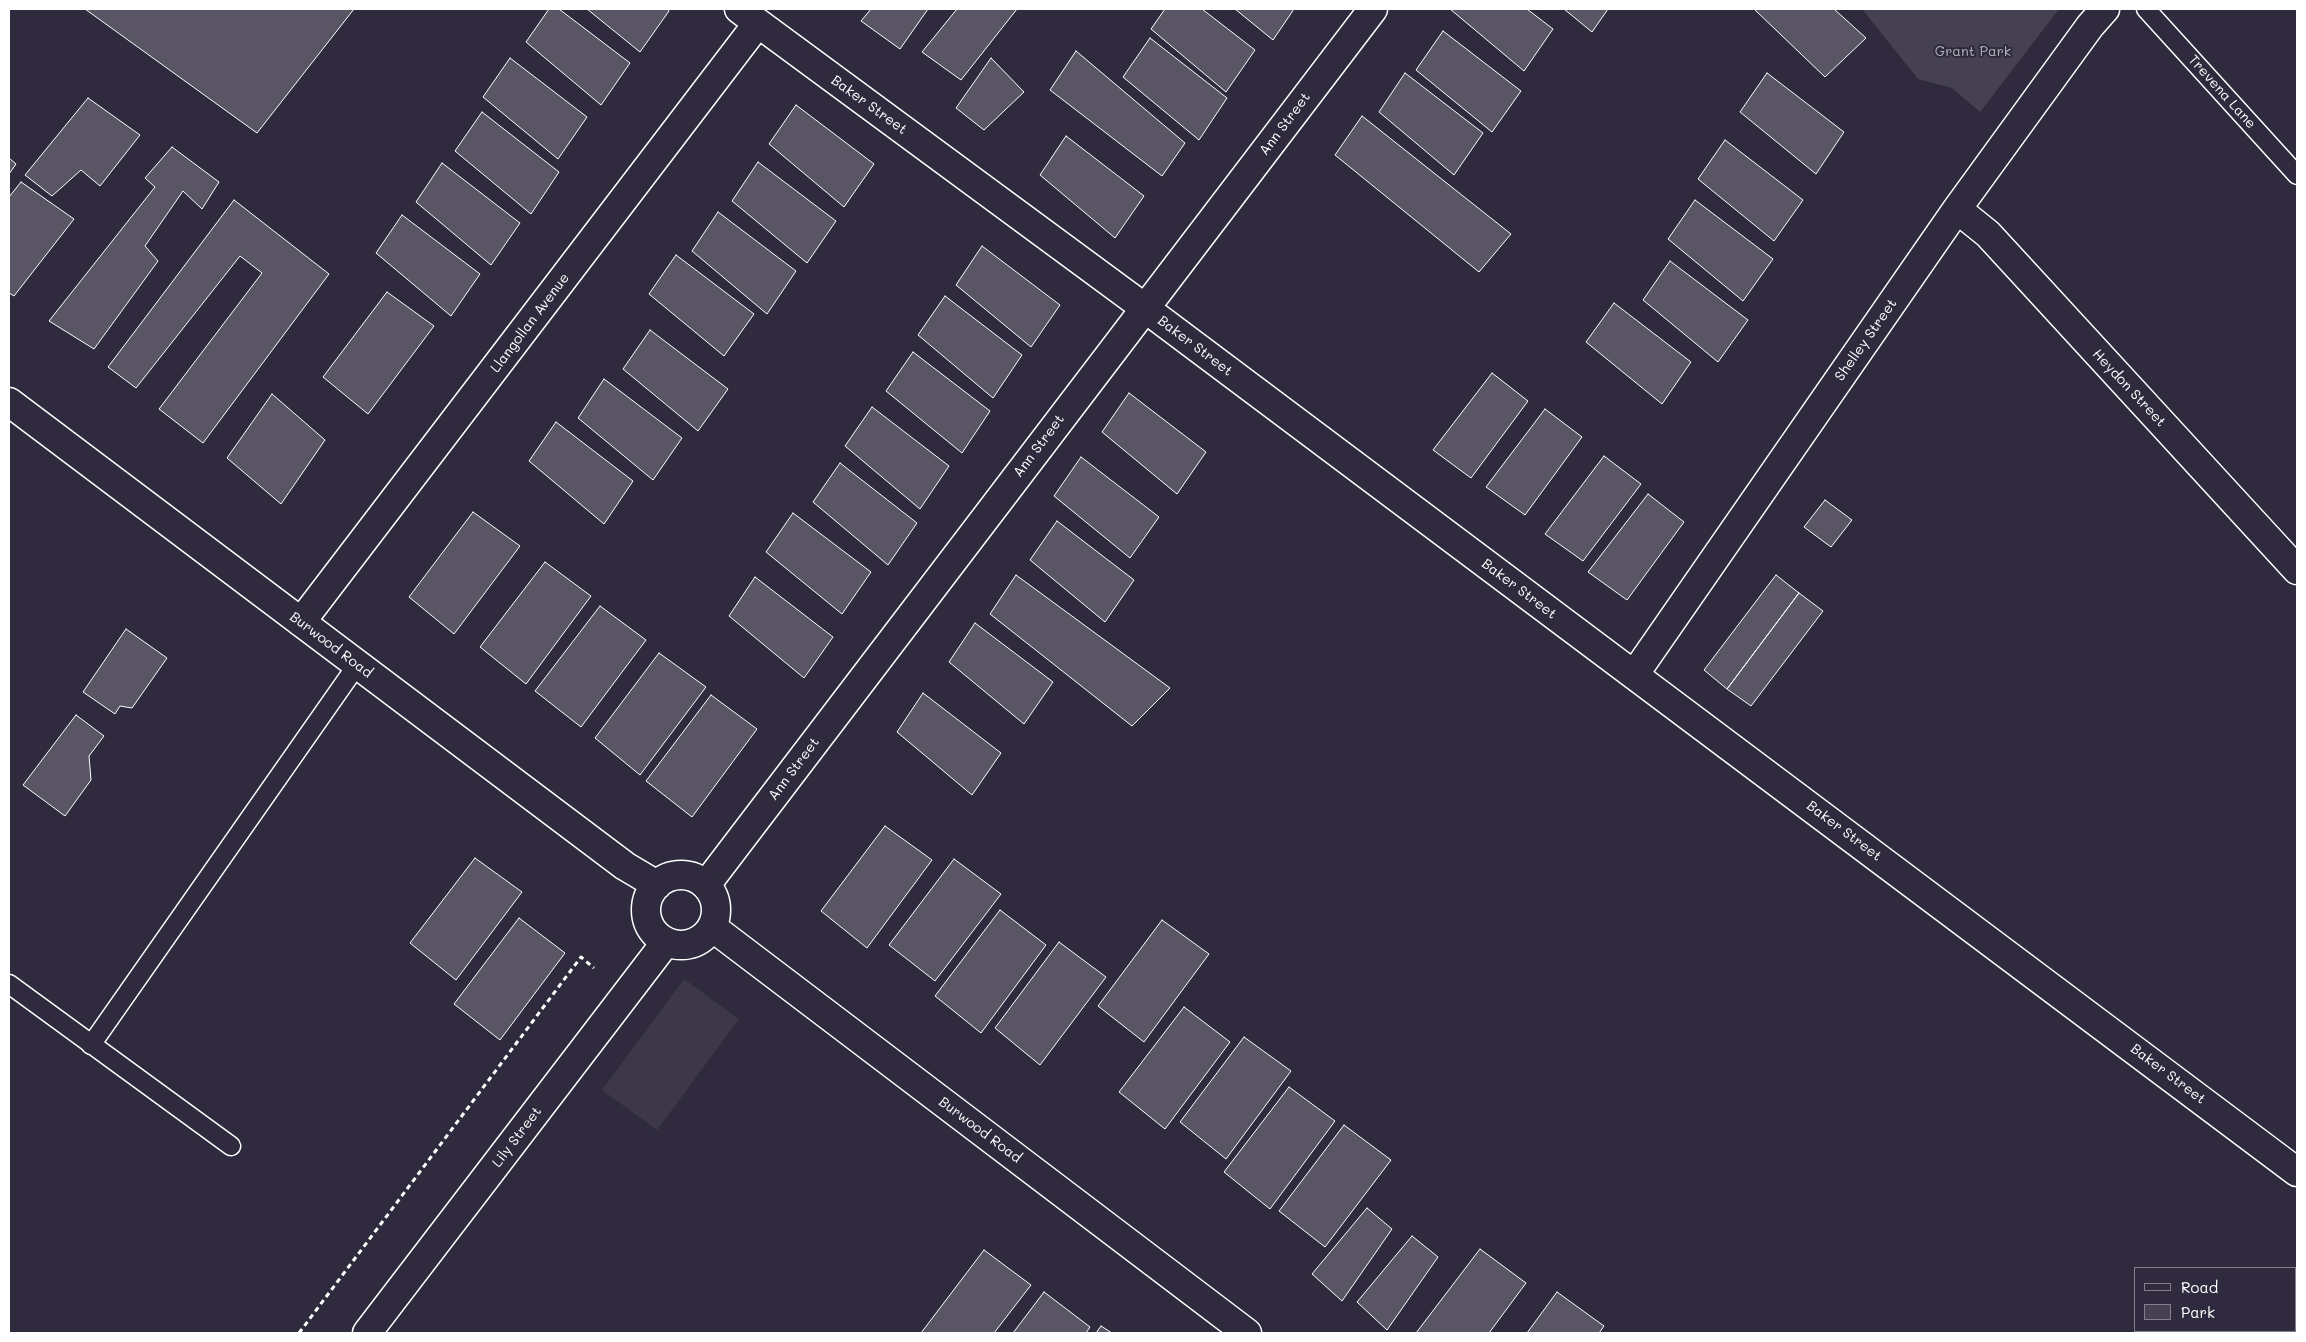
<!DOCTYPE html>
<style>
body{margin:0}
#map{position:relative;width:2306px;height:1342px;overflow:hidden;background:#2f2a3d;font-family:Mali,sans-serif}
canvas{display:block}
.frame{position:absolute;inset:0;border:10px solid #fff;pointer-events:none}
.legend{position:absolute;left:2134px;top:1267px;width:162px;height:65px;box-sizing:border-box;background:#2f2a3d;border:1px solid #827f8b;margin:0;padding:6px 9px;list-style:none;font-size:15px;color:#fff}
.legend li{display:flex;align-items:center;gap:10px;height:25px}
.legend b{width:25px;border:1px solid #827f8b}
</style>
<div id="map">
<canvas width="2306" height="1342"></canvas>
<div class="frame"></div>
<ul class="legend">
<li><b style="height:6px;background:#2f2a3d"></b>Road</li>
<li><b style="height:14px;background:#464152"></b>Park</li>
</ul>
</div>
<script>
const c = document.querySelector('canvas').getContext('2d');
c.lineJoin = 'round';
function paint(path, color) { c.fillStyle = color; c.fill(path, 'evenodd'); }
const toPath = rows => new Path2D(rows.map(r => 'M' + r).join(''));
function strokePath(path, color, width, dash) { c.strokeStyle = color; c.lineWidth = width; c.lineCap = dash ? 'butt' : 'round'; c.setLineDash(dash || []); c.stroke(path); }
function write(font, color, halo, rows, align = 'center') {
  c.font = font + ' Mali,sans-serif'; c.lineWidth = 4; c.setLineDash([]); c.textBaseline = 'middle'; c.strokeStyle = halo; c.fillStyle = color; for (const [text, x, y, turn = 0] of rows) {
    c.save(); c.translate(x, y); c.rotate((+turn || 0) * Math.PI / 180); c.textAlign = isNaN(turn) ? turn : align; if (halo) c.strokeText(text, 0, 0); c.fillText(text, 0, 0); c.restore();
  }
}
paint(toPath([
 [684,979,739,1019,657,1130,602,1090],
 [2297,1293,2297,1333,2269,1333,2271,1331,2295,1331,2295,1296]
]), '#3c3749');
paint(toPath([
 [1862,9,2059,9,1980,112,1952,88,1918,79]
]), '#464152');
const building = toPath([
 [85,9,354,9,257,133,85,9],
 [549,9,559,9,630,63,601,105,526,42,549,9],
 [587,9,667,9,669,11,640,52,587,9],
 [871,9,928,9,900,49,861,21,871,9],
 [957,9,1017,9,961,80,922,52,957,9],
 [1165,9,1202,9,1255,50,1226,92,1151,29,1165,9],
 [1235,9,1294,9,1273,40,1235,9],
 [1450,9,1527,9,1553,29,1524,71,1450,9],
 [1564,9,1608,9,1592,32,1564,9],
 [1754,9,1834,9,1866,38,1825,77,1754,9],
 [1443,31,1521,91,1492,132,1416,70,1443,31],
 [1150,38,1227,98,1199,140,1123,77,1150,38],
 [1076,51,1185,143,1162,176,1050,90,1076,51],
 [510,58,587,117,558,159,483,97,510,58],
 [991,58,1024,92,984,130,956,108,991,58],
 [1405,73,1483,133,1454,175,1379,112,1405,73],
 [1767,73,1844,132,1816,174,1740,112,1767,73],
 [88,98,140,135,100,186,81,170,52,196,25,175,88,98],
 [796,105,874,164,844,207,769,144,796,105],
 [482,112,559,172,531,214,455,151,482,112],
 [1362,116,1511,234,1479,272,1335,155,1362,116],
 [1066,136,1144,196,1115,238,1040,175,1066,136],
 [1725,140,1803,200,1774,241,1698,179,1725,140],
 [172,147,219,182,202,209,183,191,145,246,158,261,94,349,49,321,155,187,145,178,172,147],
 [9,158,16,164,9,174,9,158],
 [758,162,836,221,807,263,732,201,758,162],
 [442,163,520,223,491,265,416,202,442,163],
 [21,182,74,219,14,296,9,293,9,197,21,182],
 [234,200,329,274,203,443,159,409,262,273,240,256,136,388,108,367,234,200],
 [1695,200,1773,259,1743,301,1668,239,1695,200],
 [718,212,796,271,767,314,692,251,718,212],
 [402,215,480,274,451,316,376,253,402,215],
 [982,246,1060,305,1031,347,956,285,982,246],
 [676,255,754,314,724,356,649,294,676,255],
 [1670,261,1748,320,1718,362,1643,300,1670,261],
 [387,292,434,326,368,414,323,377,387,292],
 [945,296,1022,355,993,398,918,335,945,296],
 [1614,303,1691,362,1662,404,1586,342,1614,303],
 [650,330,728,389,698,431,623,369,650,330],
 [913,352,990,411,962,453,886,391,913,352],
 [1492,373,1528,401,1471,478,1433,450,1492,373],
 [604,379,682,438,653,480,578,418,604,379],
 [1129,393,1206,452,1177,494,1102,432,1129,393],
 [272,394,325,440,281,504,227,458,272,394],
 [872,407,949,466,920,509,845,446,872,407],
 [1545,409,1582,437,1525,515,1486,487,1545,409],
 [556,422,633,481,604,524,529,461,556,422],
 [1604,456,1641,484,1583,561,1545,534,1604,456],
 [1081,457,1159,517,1130,558,1054,496,1081,457],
 [840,463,917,523,888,565,813,502,840,463],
 [1648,494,1684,522,1627,600,1588,572,1648,494],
 [1825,500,1852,520,1831,547,1804,527,1825,500],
 [473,512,520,546,454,634,409,597,473,512],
 [793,513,871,572,842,614,766,552,793,513],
 [1057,521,1134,580,1105,622,1030,560,1057,521],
 [545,562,591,596,526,684,480,647,545,562],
 [1016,575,1170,688,1132,726,990,614,1016,575],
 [1776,575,1799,593,1727,689,1704,670,1776,575],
 [755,577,833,637,804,678,729,616,755,577],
 [1799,593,1823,611,1751,706,1727,689,1799,593],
 [600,606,646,640,581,727,535,691,600,606],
 [975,623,1053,682,1024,724,949,662,975,623],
 [126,629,167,658,132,708,120,706,115,714,83,692,126,629],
 [659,653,706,687,640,775,595,738,659,653],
 [923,693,1001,753,972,795,897,732,923,693],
 [711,695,757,729,692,817,646,781,711,695],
 [76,715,104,736,89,756,91,780,65,816,23,785,76,715],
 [885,826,932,860,867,948,821,911,885,826],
 [475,858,522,892,456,980,410,943,475,858],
 [954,859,1001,894,935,981,889,945,954,859],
 [1000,910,1046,945,981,1033,935,996,1000,910],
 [519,918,565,953,500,1040,454,1004,519,918],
 [1162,920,1209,954,1144,1042,1098,1006,1162,920],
 [1059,942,1106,977,1040,1065,995,1028,1059,942],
 [1184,1007,1230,1042,1165,1129,1119,1092,1184,1007],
 [1244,1037,1291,1071,1226,1159,1180,1122,1244,1037],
 [1289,1087,1335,1121,1270,1209,1224,1172,1289,1087],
 [1344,1125,1391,1160,1325,1247,1279,1211,1344,1125],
 [1367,1208,1392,1229,1342,1301,1312,1274,1367,1208],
 [1412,1236,1438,1257,1387,1330,1357,1302,1412,1236],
 [1480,1249,1526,1283,1489,1333,1416,1333,1480,1249],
 [984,1250,1031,1285,994,1333,921,1333,984,1250],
 [1044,1292,1090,1327,1086,1333,1013,1333,1044,1292],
 [1557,1292,1604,1326,1599,1333,1527,1333,1557,1292],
 [1101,1326,1112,1333,1096,1333,1101,1326]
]);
paint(building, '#595564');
strokePath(building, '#fff', 1);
const service = toPath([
 [2146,9,2297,175],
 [9,984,231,1146],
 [91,1045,357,665]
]);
const minor = toPath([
 [739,9,1134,300,2297,1172],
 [1957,209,1988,234,2297,570],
 [301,622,758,23],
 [1634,675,1957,209,2090,26,2105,9],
 [706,885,1373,9],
 [367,1333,666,942]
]);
const secondary = toPath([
 [9,402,625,866,657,885],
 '646 910a35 35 0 1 1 70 0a35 35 0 1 1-70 0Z',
 [712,927,1247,1333]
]);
strokePath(service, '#fff', 21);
strokePath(minor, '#fff', 31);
strokePath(secondary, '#fff', 31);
strokePath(toPath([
 [299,1333,581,957,594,968]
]), '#fff', 3, [5, 4]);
strokePath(service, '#2f2a3d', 18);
strokePath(minor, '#2f2a3d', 28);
strokePath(secondary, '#2f2a3d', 28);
write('14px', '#b5b3ba', '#2f2a3d', [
 ["Grant Park",1973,52]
]);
write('14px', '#fff', '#2f2a3d', [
 ["Trevena Lane",2222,92,48],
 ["Baker Street",869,105,36],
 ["Ann Street",1285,124,-53],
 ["Llangollan Avenue",530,323,-53],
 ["Shelley Street",1866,340,-55],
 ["Baker Street",1195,346,37],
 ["Heydon Street",2129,388,47],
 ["Ann Street",1039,446,-53],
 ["Baker Street",1519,589,37],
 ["Burwood Road",331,645,37],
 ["Ann Street",794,769,-53],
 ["Baker Street",1844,831,37],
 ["Baker Street",2168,1074,37],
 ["Burwood Road",980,1130,37],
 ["Lily Street",517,1137,-53]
]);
</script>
